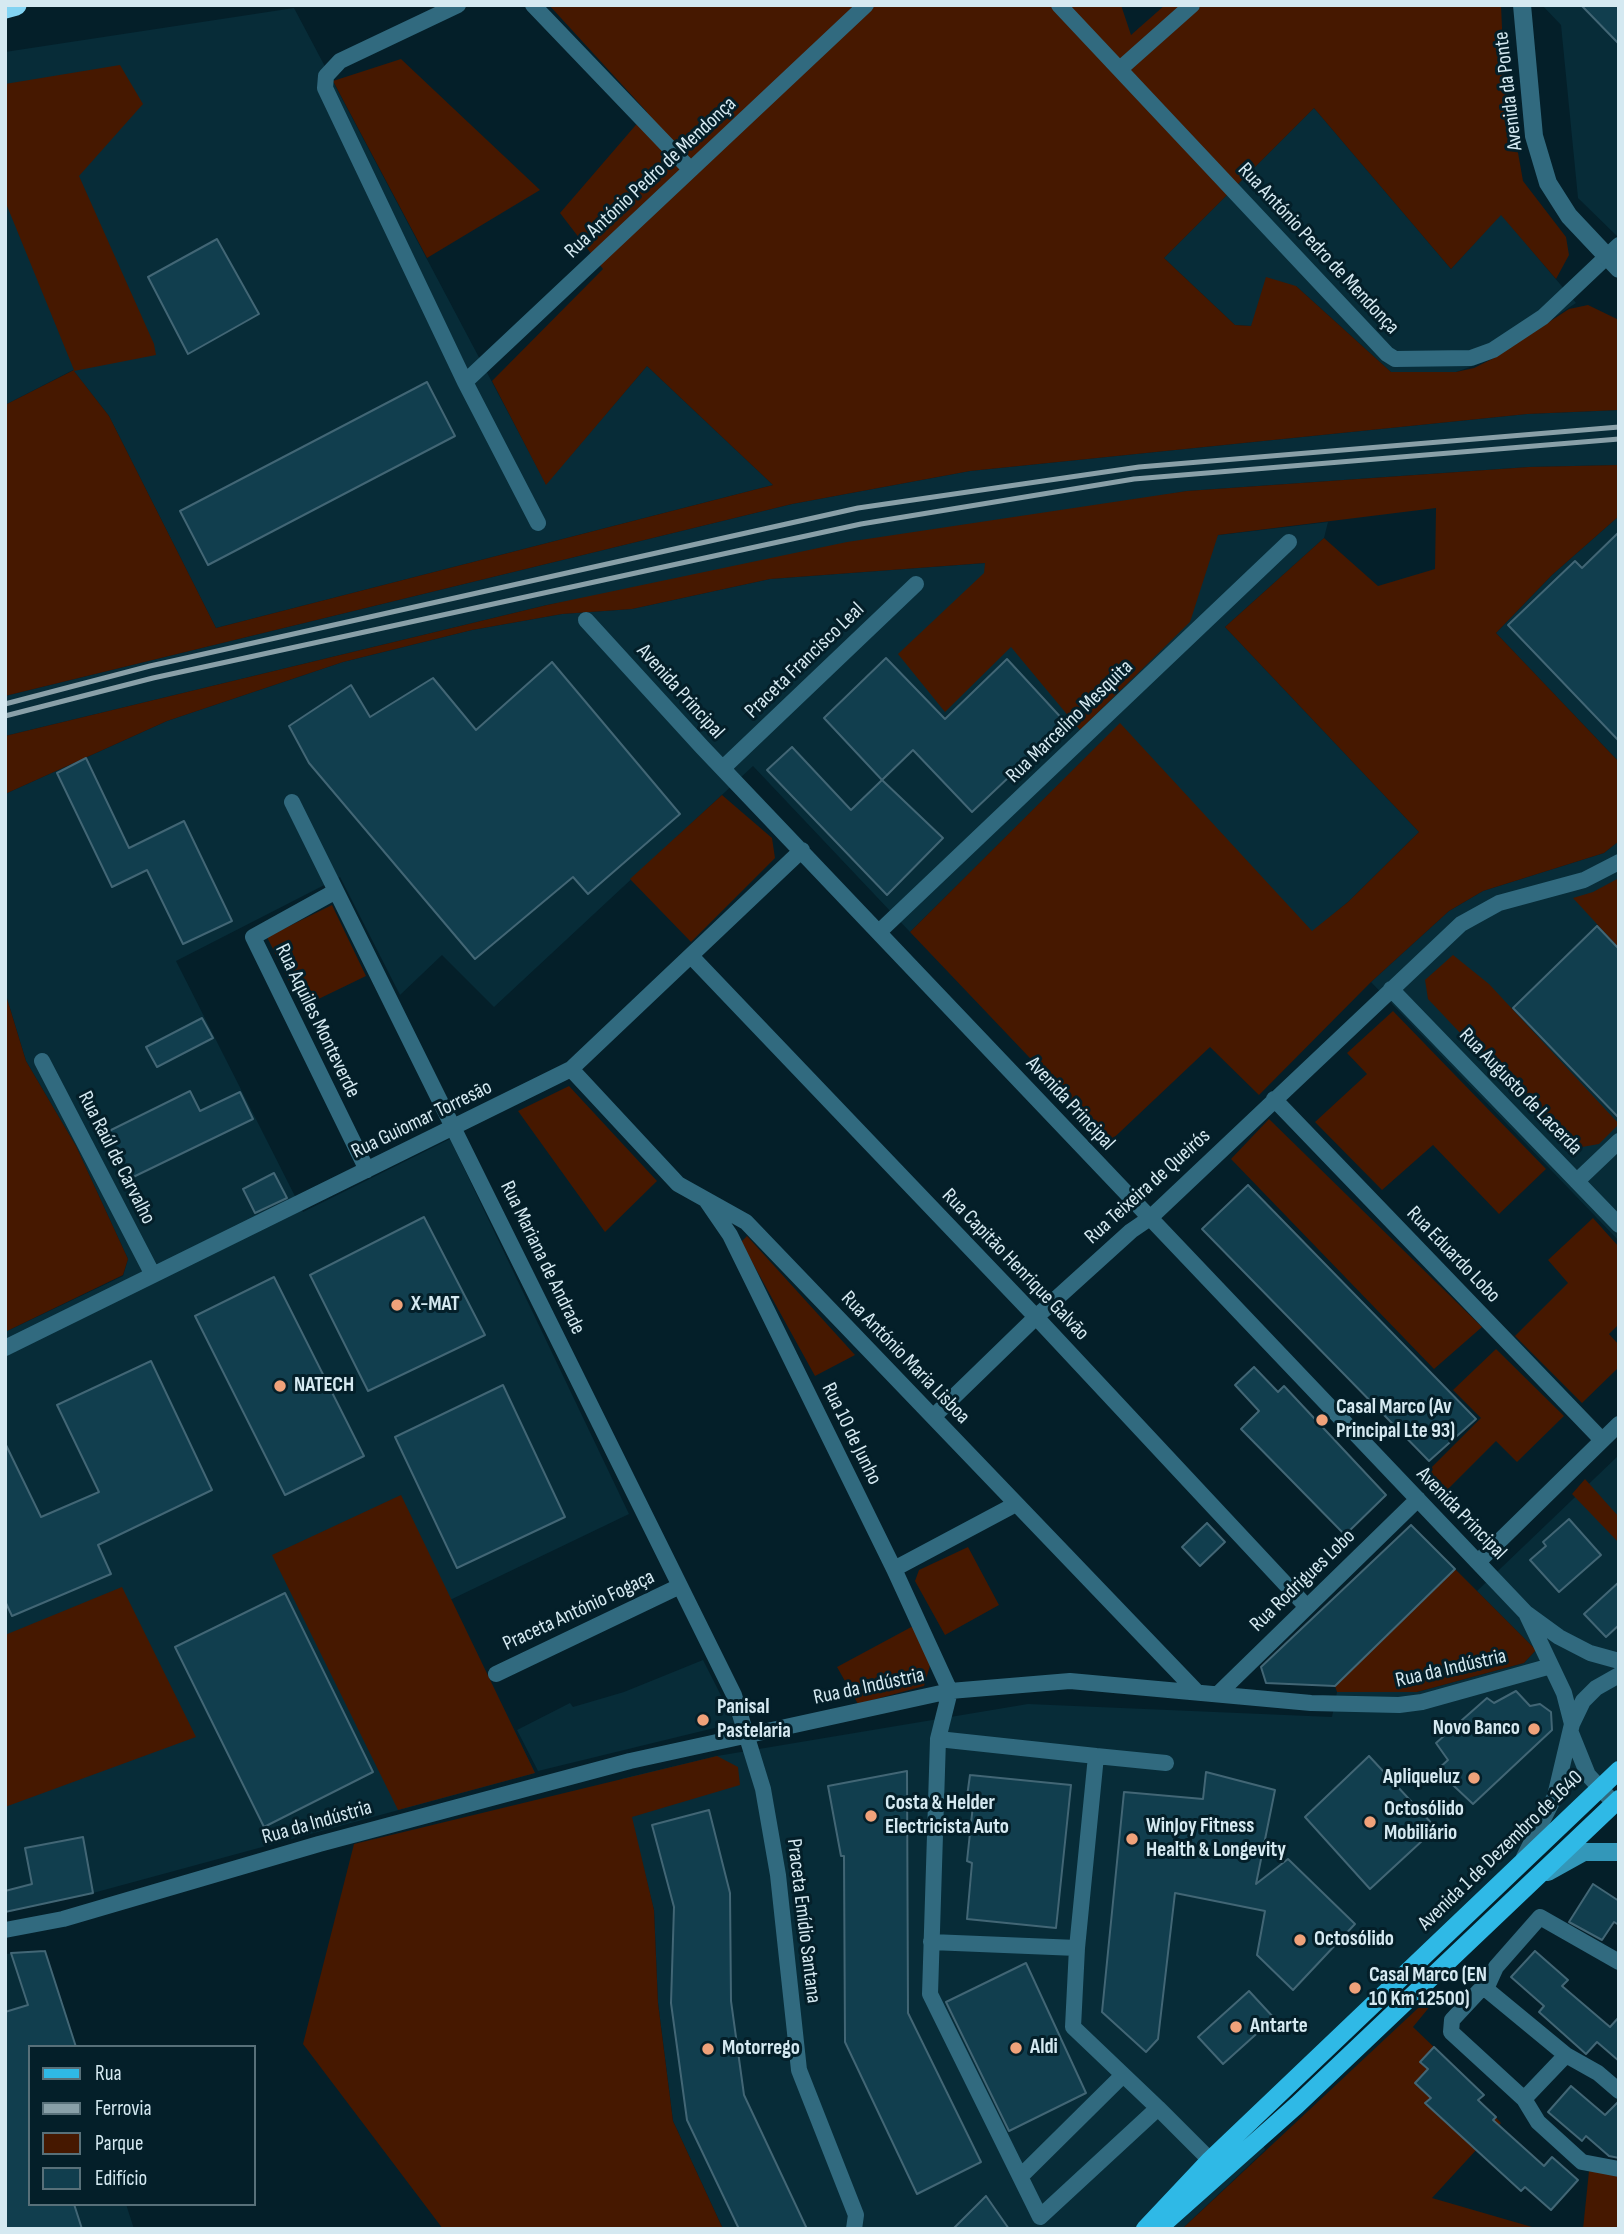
<!DOCTYPE html>
<meta charset="utf-8">
<style>
body{margin:0}
#map{position:relative;width:1624px;height:2234px;overflow:hidden;background:#041f29;font-family:"Sofia Sans Condensed",sans-serif}
canvas{display:block}
.frame{position:absolute;inset:0;border:7px solid #d5e9f1;pointer-events:none}
.legend{position:absolute;left:28px;top:2045px;width:228px;height:161px;box-sizing:border-box;background:#041f29;border:2px solid #587079;margin:0;padding:9px 12px;list-style:none;font-size:21px;color:#d5e9f1}
.legend li{display:flex;align-items:center;gap:14px;height:35px}
.legend b{width:35px;border:2px solid #587079}
</style>
<div id="map">
<canvas width="1624" height="2234"></canvas>
<div class="frame"></div>
<ul class="legend">
<li><b style="height:9px;background:#2fb9e6"></b>Rua</li>
<li><b style="height:9px;background:#89a0a8"></b>Ferrovia</li>
<li><b style="height:19px;background:#461800"></b>Parque</li>
<li><b style="height:19px;background:#113e4e"></b>Edifício</li>
</ul>
</div>
<script>
const c = document.querySelector('canvas').getContext('2d');
c.lineJoin = 'round';
function paint(path, color) { c.fillStyle = color; c.fill(path, 'evenodd'); }
const toPath = rows => new Path2D(rows.map(r => 'M' + r).join(''));
function strokePath(path, color, width, dash) { c.strokeStyle = color; c.lineWidth = width; c.lineCap = dash ? 'butt' : 'round'; c.setLineDash(dash || []); c.stroke(path); }
function write(font, color, halo, rows, align = 'center') {
  c.font = font + ' "Sofia Sans Condensed",sans-serif'; c.lineWidth = 6; c.setLineDash([]); c.textBaseline = 'middle'; c.strokeStyle = halo; c.fillStyle = color; for (const [text, x, y, turn = 0] of rows) {
    c.save(); c.translate(x, y); c.rotate((+turn || 0) * Math.PI / 180); c.textAlign = isNaN(turn) ? turn : align; if (halo) c.strokeText(text, 0, 0); c.fillText(text, 0, 0); c.restore();
  }
}
paint(toPath([
 [1542,5,1619,5,1619,238,1578,198,1561,25],
 [294,8,546,484,647,366,773,485,216,628,109,416,73,370,5,405,5,52],
 [1314,108,1451,269,1501,214,1576,303,1492,359,1456,372,1391,372,1296,286,1251,326,1235,325,1164,258],
 [1619,410,1619,465,1529,467,1187,491,547,605,5,736,5,696,792,504,970,471,1527,414],
 [1619,516,1619,762,1496,633,1552,575],
 [1328,522,1324,538,1225,627,1419,832,1348,902,1312,932,1120,724,910,932,753,766,494,1007,442,955,400,995,340,877,176,961,303,1212,450,1139,629,1514,450,1600,535,1773,93,1893,5,1912,5,1332,123,1276,128,1259,76,1146,26,1061,5,992,5,794,167,721,343,662,472,630,562,614,632,609,770,579,986,563],
 [1619,841,1619,1241,1371,982,1449,911,1483,891,1604,853],
 [1619,1455,1619,1782,1257,2126,1265,2150,1182,2229,723,2229,673,2121,658,2003,654,1910,621,1779,717,1756,1028,1704,1332,1717,1337,1692,1417,1692,1524,1663,1536,1650,1477,1591],
 [703,1660,735,1723,538,1771,517,1730,570,1703,573,1707,624,1692],
 [45,1951,76,2047,30,2047,30,2204,126,2204,134,2229,5,2229,5,1954]
]), '#072c38');
paint(toPath([
 [549,5,1121,5,1131,35,1165,5,1501,5,1504,73,1523,181,1566,237,1569,255,1556,279,1501,215,1451,269,1314,108,1164,258,1235,325,1251,326,1266,277,1296,286,1391,372,1456,372,1474,368,1492,359,1569,309,1588,305,1619,320,1619,410,1527,414,970,471,792,504,5,696,5,405,74,370,5,201,5,84,120,65,143,104,79,176,154,344,156,355,74,371,109,416,216,628,773,485,647,366,546,485,492,381,603,269,560,213,647,112],
 [401,59,540,190,427,258,333,81],
 [1619,465,1619,516,1552,575,1496,633,1619,762,1619,841,1604,853,1483,891,1449,911,1371,982,1259,1095,1210,1047,1102,1149,1067,1097,910,932,1120,723,1312,931,1348,902,1419,832,1225,627,1324,538,1378,586,1435,569,1436,508,1218,535,1190,622,1080,730,1011,647,945,712,898,654,984,573,985,563,770,579,632,609,562,614,472,630,343,662,167,721,5,794,5,736,547,605,847,542,1187,491,1529,467],
 [722,795,772,838,775,858,691,942,630,879],
 [1619,878,1619,948,1573,898,1593,892],
 [332,905,366,976,302,1007,267,937],
 [1453,955,1489,984,1619,1124,1599,1144,1582,1147,1565,1144,1428,999,1425,980],
 [5,992,26,1061,76,1146,128,1259,123,1275,5,1332],
 [1393,1011,1546,1169,1499,1214,1433,1145,1382,1190,1315,1122,1367,1074,1347,1053],
 [569,1086,657,1181,605,1232,518,1111],
 [1269,1119,1482,1327,1434,1369,1231,1159],
 [1593,1218,1619,1247,1619,1324,1609,1334,1619,1345,1619,1367,1582,1403,1515,1336,1568,1283,1548,1260],
 [747,1236,855,1355,815,1376,741,1242],
 [1496,1349,1564,1416,1517,1462,1496,1441,1445,1492,1426,1473,1481,1418,1453,1390],
 [1585,1479,1619,1517,1619,1543,1572,1494],
 [401,1495,535,1773,398,1810,272,1555],
 [968,1547,999,1605,945,1635,915,1581,919,1570],
 [1455,1569,1536,1650,1524,1663,1417,1692,1337,1692,1335,1686],
 [122,1587,196,1737,5,1807,5,1635],
 [915,1625,931,1662,924,1686,858,1704,837,1667],
 [717,1756,738,1767,740,1785,632,1817,654,1910,658,2003,673,2121,723,2229,443,2229,303,2044,354,1844],
 [1432,1995,1436,1999,1413,2027,1484,2095,1479,2100,1501,2123,1432,2198,1532,2227,1182,2229],
 [1589,2171,1619,2175,1619,2229,1583,2229]
]), '#461800');
const building = toPath([
 [1581,5,1619,5,1619,44,1581,5],
 [217,239,259,314,188,354,148,277,217,239],
 [427,382,455,436,208,565,180,511,427,382],
 [1619,532,1619,741,1508,625,1575,561,1582,568,1619,532],
 [886,658,945,719,1007,659,1066,723,972,812,913,750,882,780,824,718,886,658],
 [552,662,680,814,588,894,573,877,475,959,309,763,289,726,351,685,370,717,433,678,476,730,552,662],
 [792,747,851,810,882,780,943,838,887,895,767,770,792,747],
 [86,758,129,848,184,821,232,921,183,944,147,870,112,887,57,773,86,758],
 [1597,926,1619,949,1619,1118,1513,1008,1597,926],
 [202,1018,213,1038,157,1067,146,1047,202,1018],
 [190,1091,200,1111,240,1092,253,1119,127,1180,103,1134,190,1091],
 [274,1173,287,1198,255,1213,243,1189,274,1173],
 [1248,1185,1476,1419,1429,1461,1202,1229,1248,1185],
 [424,1217,485,1335,368,1391,310,1275,424,1217],
 [274,1277,364,1456,285,1495,195,1316,274,1277],
 [151,1361,212,1490,98,1545,111,1574,12,1616,5,1601,5,1443,41,1517,99,1492,57,1405,151,1361],
 [1254,1367,1278,1392,1284,1386,1386,1495,1345,1535,1241,1429,1259,1411,1235,1385,1254,1367],
 [503,1385,565,1517,457,1568,395,1437,503,1385],
 [1569,1519,1601,1555,1559,1592,1530,1560,1546,1546,1543,1542,1569,1519],
 [1207,1523,1225,1542,1200,1566,1182,1547,1207,1523],
 [1411,1525,1455,1569,1335,1686,1266,1683,1261,1667,1411,1525],
 [1619,1582,1619,1625,1606,1637,1584,1614,1619,1582],
 [285,1593,373,1772,264,1827,175,1647,285,1593],
 [1516,1691,1530,1706,1540,1704,1551,1712,1552,1730,1473,1804,1437,1770,1448,1760,1436,1743,1487,1698,1494,1703,1516,1691],
 [1369,1756,1436,1828,1370,1889,1305,1817,1369,1756],
 [907,1771,908,2013,981,2162,917,2194,845,2042,844,1856,841,1856,828,1786,907,1771],
 [1206,1772,1275,1790,1256,1884,1288,1859,1355,1924,1293,1990,1257,1955,1265,1911,1175,1893,1158,2039,1146,2052,1102,2012,1124,1792,1203,1799,1206,1772],
 [970,1775,1071,1785,1056,1928,967,1919,972,1863,967,1861,973,1805,966,1804,970,1775],
 [709,1810,730,1893,731,2001,744,2095,807,2229,739,2229,687,2120,671,2003,674,1907,652,1825,709,1810],
 [83,1837,93,1893,5,1912,5,1891,32,1884,25,1848,83,1837],
 [1593,1884,1619,1901,1619,1925,1614,1922,1602,1940,1569,1922,1593,1884],
 [45,1951,76,2047,30,2047,30,2204,74,2204,82,2229,5,2229,5,2012,28,2005,11,1953,45,1951],
 [1535,1951,1568,1980,1562,1986,1610,2027,1619,2017,1619,2061,1597,2042,1586,2054,1539,2012,1544,2006,1511,1977,1535,1951],
 [1026,1963,1086,2093,1009,2131,946,2002,1026,1963],
 [1249,1991,1274,2018,1223,2064,1198,2037,1249,1991],
 [1434,2047,1484,2095,1478,2100,1496,2117,1493,2120,1544,2166,1552,2157,1578,2180,1551,2210,1525,2187,1521,2191,1425,2103,1431,2098,1415,2083,1428,2069,1420,2062,1434,2047],
 [1571,2086,1605,2115,1619,2101,1619,2158,1609,2156,1586,2136,1582,2141,1548,2112,1571,2086],
 [986,2196,1009,2229,953,2229,986,2196]
]);
paint(building, '#113e4e');
strokePath(building, '#426675', 2);
strokePath(toPath([
 [458,5,340,61,326,76,325,88,465,382,538,523],
 [533,5,690,169],
 [1059,5,1387,354,1395,359,1471,358,1493,350,1543,317,1619,245],
 [1120,69,1192,5],
 [465,382,866,5],
 [586,620,702,747,1526,1613,1559,1637,1590,1653,1619,1661],
 [723,768,916,584],
 [292,802,734,1695,763,1789,778,1875,799,2070,856,2215,854,2229],
 [336,891,253,937,367,1170],
 [880,931,1289,542],
 [691,956,1036,1317,1306,1606],
 [1391,989,1619,1225],
 [42,1061,153,1275],
 [571,1069,678,1184,746,1222,1197,1692],
 [1274,1099,1602,1440],
 [1577,1181,1619,1141],
 [706,1200,730,1235,894,1569,950,1691,938,1739,930,1994,1040,2217,1158,2108,1073,2027,1077,1948,1096,1756,938,1739],
 [5,1348,571,1069,802,850],
 [933,1417,1036,1317,1131,1231,1150,1218,1461,924,1499,903,1584,880,1619,862],
 [1478,1562,1619,1424],
 [894,1569,1016,1504],
 [496,1674,680,1586],
 [1218,1694,1418,1499],
 [1572,1724,1583,1701,1596,1688,1619,1675],
 [1571,1733,1588,1775,1614,1803],
 [1096,1756,1166,1763],
 [1524,1857,1555,1796,1572,1724,1564,1693,1527,1615],
 [5,1930,63,1919,319,1844,630,1761,950,1691,1070,1681,1311,1703,1399,1705,1422,1702,1551,1666],
 [931,1942,1077,1948],
 [1486,1989,1479,1991,1452,2020,1451,2032,1524,2099,1538,2122,1582,2162,1619,2169],
 [1486,1989,1496,1967,1540,1917,1619,1962],
 [1486,1989,1566,2055,1524,2099],
 [1566,2055,1598,2073,1619,2091],
 [1158,2108,1210,2160],
 [1021,2176,1122,2076]
]), '#316a7f', 16);
strokePath(toPath([
 [1522,5,1534,136,1548,183,1569,216,1619,269]
]), '#316a7f', 18);
strokePath(toPath([
 [1548,1872,1584,1852,1619,1852]
]), '#3397b9', 18);
strokePath(toPath([
 [1161,2226,1297,2105,1619,1799],
 [1145,2229,1210,2160,1619,1770]
]), '#2fb9e6', 18);
strokePath(toPath([
 [5,8,16,5]
]), '#82d3f2', 21);
strokePath(toPath([
 [5,704,150,666,858,508,1139,467,1619,427],
 [5,716,153,678,861,524,1134,479,1619,439]
]), '#89a0a8', 5);
for (const [x, y, r, color] of [
 [397,1305,7,"#f0a27a"],
 [280,1386,7,"#f0a27a"],
 [1322,1420,7,"#f0a27a"],
 [703,1720,7,"#f0a27a"],
 [1534,1729,7,"#f0a27a"],
 [1474,1778,7,"#f0a27a"],
 [871,1816,7,"#f0a27a"],
 [1370,1822,7,"#f0a27a"],
 [1132,1839,7,"#f0a27a"],
 [1300,1940,7,"#f0a27a"],
 [1355,1988,7,"#f0a27a"],
 [1236,2027,7,"#f0a27a"],
 [1016,2048,7,"#f0a27a"],
 [708,2049,7,"#f0a27a"]
]) { const dot = new Path2D(); dot.arc(x, y, r, 0, 2 * Math.PI); c.fillStyle = color; c.fill(dot); strokePath(dot, '#041f29', 2.5); }
write('21px', '#d5e9f1', '#041f29', [
 ["Avenida da Ponte",1509,91,-97],
 ["Rua António Pedro de Mendonça",651,178,-43],
 ["Rua António Pedro de Mendonça",1318,249,47],
 ["Praceta Francisco Leal",805,661,-44],
 ["Avenida Principal",680,692,48],
 ["Rua Marcelino Mesquita",1070,722,-44],
 ["Rua Aquiles Monteverde",317,1021,64],
 ["Rua Augusto de Lacerda",1520,1092,46],
 ["Avenida Principal",1070,1104,47],
 ["Rua Guiomar Torresão",422,1120,-26],
 ["Rua Raúl de Carvalho",116,1158,63],
 ["Rua Teixeira de Queirós",1148,1187,-42],
 ["Rua Eduardo Lobo",1453,1255,46],
 ["Rua Mariana de Andrade",542,1258,64],
 ["Rua Capitão Henrique Galvão",1015,1265,46],
 ["Rua António Maria Lisboa",905,1358,46],
 ["Rua 10 de Junho",851,1434,64],
 ["Avenida Principal",1461,1514,46],
 ["Rua Rodrigues Lobo",1303,1581,-44],
 ["Praceta António Fogaça",579,1611,-25],
 ["Rua da Indústria",1451,1669,-13],
 ["Rua da Indústria",869,1687,-12],
 ["Rua da Indústria",317,1823,-16],
 ["Avenida 1 de Dezembro de 1640",1501,1851,-44],
 ["Praceta Emídio Santana",803,1921,83]
]);
write('bold 21px', '#d5e9f1', '#041f29', [
 ["X-MAT",411,1305],
 ["NATECH",294,1386],
 ["Casal Marco (Av",1336,1408],
 ["Principal Lte 93)",1336,1432],
 ["Panisal",717,1708],
 ["Pastelaria",717,1732],
 ["Novo Banco",1520,1729,"right"],
 ["Apliqueluz",1460,1778,"right"],
 ["Costa & Helder",885,1804],
 ["Electricista Auto",885,1828],
 ["Octosólido",1384,1810],
 ["Mobiliário",1384,1834],
 ["WinJoy Fitness",1146,1827],
 ["Health & Longevity",1146,1851],
 ["Octosólido",1314,1940],
 ["Casal Marco (EN",1369,1976],
 ["10 Km 12500)",1369,2000],
 ["Antarte",1250,2027],
 ["Aldi",1030,2048],
 ["Motorrego",722,2049]
], 'left');
</script>
